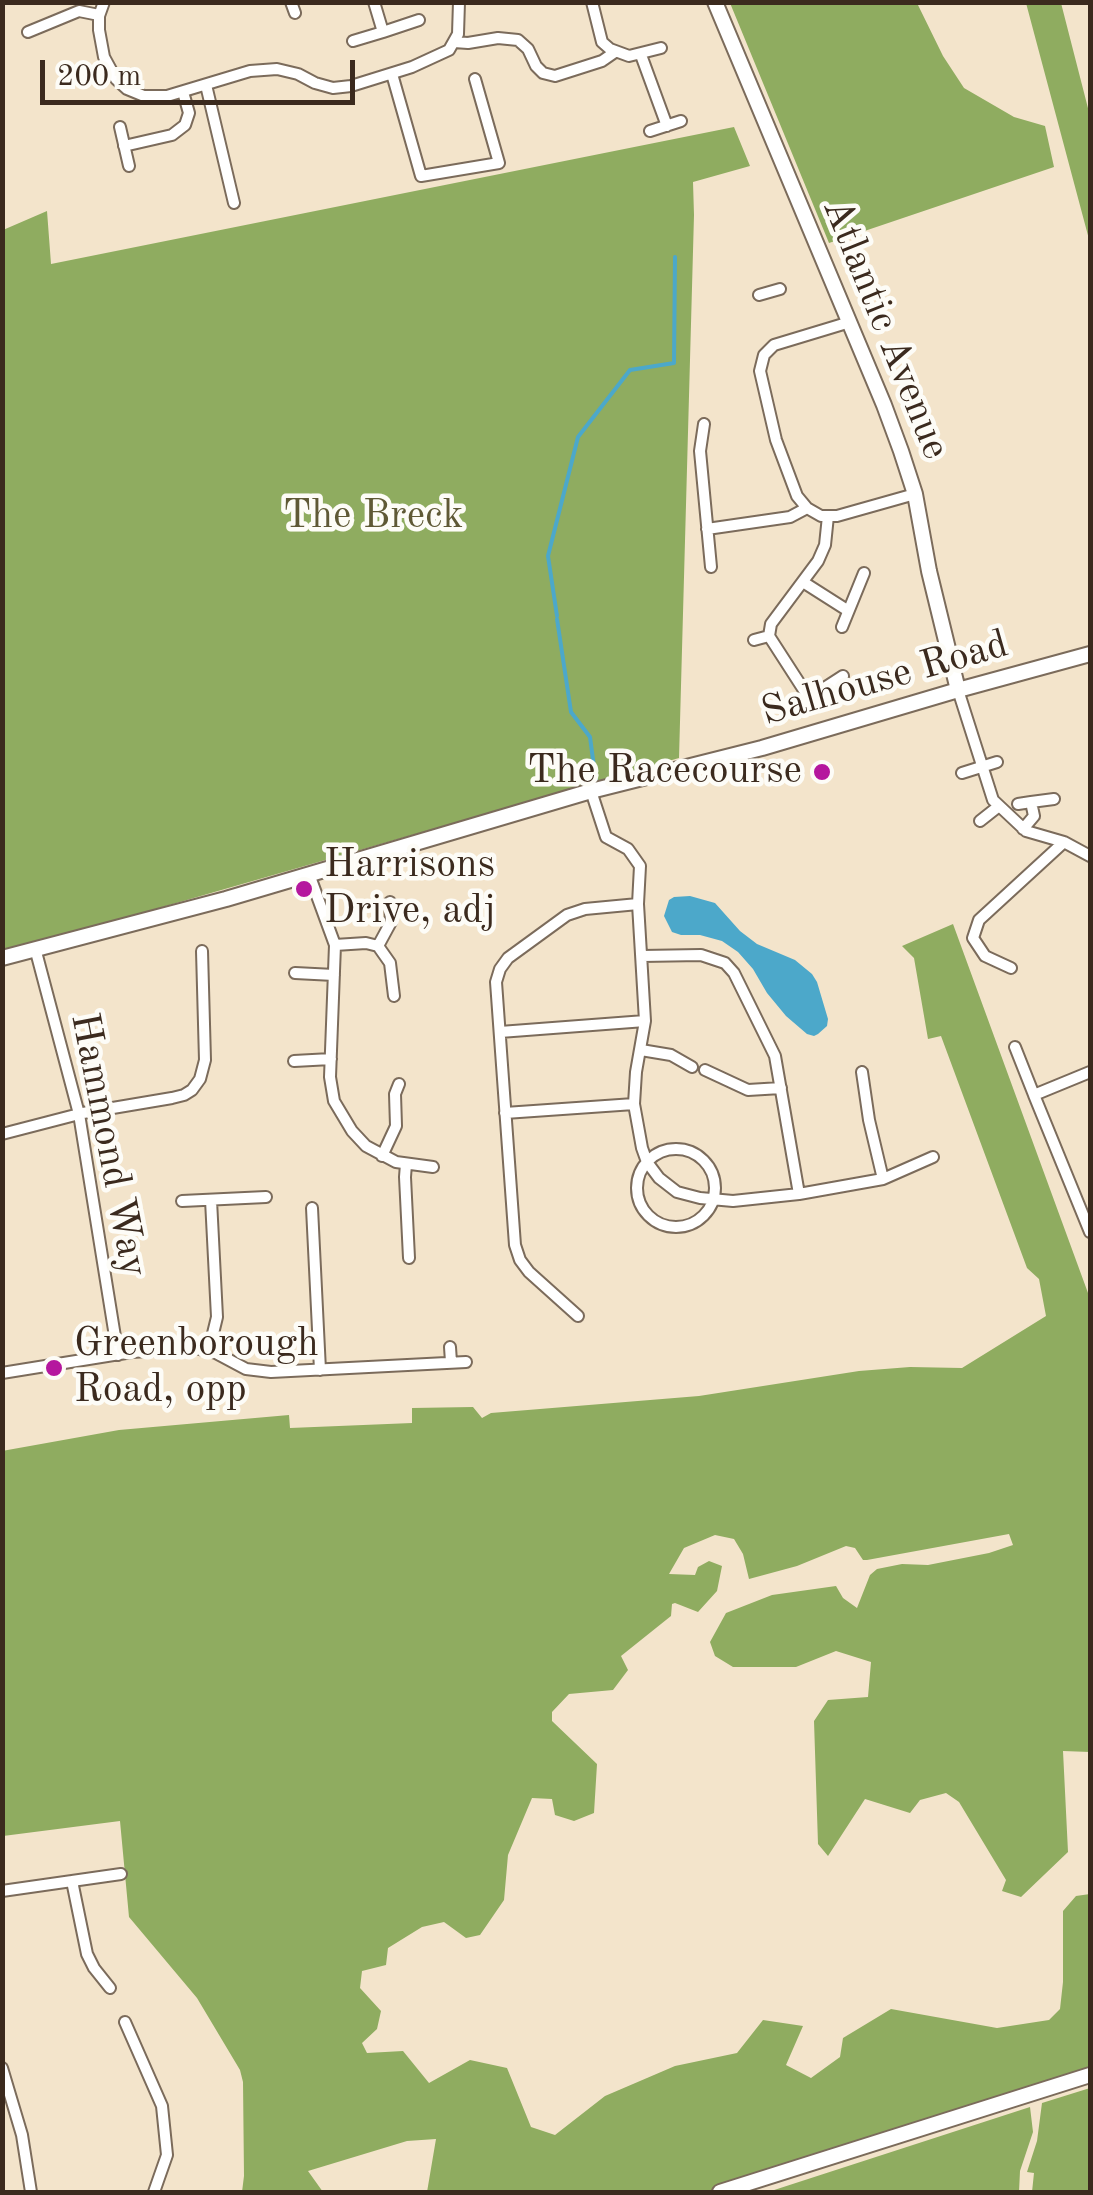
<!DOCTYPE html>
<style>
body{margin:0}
#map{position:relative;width:1093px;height:2195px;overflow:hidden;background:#f3e4cb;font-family:"Old Standard TT",serif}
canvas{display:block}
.frame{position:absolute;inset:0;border:5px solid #3b2a1e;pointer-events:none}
.scale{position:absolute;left:40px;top:60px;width:315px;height:45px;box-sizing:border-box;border:5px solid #3b2a1e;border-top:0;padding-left:12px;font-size:30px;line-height:35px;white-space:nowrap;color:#3b2a1e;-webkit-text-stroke:8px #fdfcf7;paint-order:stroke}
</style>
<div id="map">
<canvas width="1093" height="2195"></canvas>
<div class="frame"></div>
<div class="scale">200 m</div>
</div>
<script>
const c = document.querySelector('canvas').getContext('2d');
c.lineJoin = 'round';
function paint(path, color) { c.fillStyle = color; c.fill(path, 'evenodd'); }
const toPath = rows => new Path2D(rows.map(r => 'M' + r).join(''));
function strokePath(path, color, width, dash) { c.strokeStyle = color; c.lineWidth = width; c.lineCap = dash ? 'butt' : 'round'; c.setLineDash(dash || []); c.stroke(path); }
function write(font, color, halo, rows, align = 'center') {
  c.font = font + ' "Old Standard TT",serif'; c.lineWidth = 9; c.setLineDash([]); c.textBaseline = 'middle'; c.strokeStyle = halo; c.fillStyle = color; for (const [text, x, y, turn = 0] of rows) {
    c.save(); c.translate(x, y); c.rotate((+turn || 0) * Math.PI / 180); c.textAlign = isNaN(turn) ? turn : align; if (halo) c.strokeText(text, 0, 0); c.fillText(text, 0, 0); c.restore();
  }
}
paint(toPath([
 [730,3,917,3,943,56,964,88,1014,117,1045,126,1054,167,829,243],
 [1026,3,1061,3,1090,116,1090,243],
 [734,127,750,166,693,182,694,215,679,758,3,953,3,230,47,211,51,264],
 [953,924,1088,1293,1090,1293,1090,1752,1063,1751,1068,1852,1021,1897,1002,1891,1006,1880,959,1802,946,1793,920,1800,910,1813,865,1799,828,1856,818,1844,814,1721,828,1700,868,1697,871,1662,836,1651,796,1667,733,1667,715,1656,710,1642,726,1613,772,1595,836,1586,843,1598,857,1608,870,1575,877,1569,902,1564,928,1565,989,1553,1013,1545,1009,1534,867,1560,863,1560,855,1548,846,1546,797,1566,749,1579,743,1554,734,1539,715,1535,684,1548,669,1574,695,1575,698,1567,709,1561,722,1566,717,1591,698,1612,675,1603,672,1604,671,1616,621,1656,628,1670,613,1690,569,1694,552,1712,552,1721,597,1764,594,1813,574,1821,555,1815,552,1799,532,1798,508,1855,504,1900,480,1935,466,1938,444,1922,422,1927,388,1948,386,1965,362,1971,360,1988,381,2011,377,2029,362,2043,367,2053,403,2051,429,2083,470,2060,507,2068,531,2127,555,2135,605,2096,675,2066,737,2053,763,2020,803,2026,786,2065,811,2078,840,2057,843,2038,891,2009,997,2028,1049,2020,1060,2009,1063,1982,1063,1911,1076,1896,1090,1894,1090,2069,706,2192,427,2192,436,2139,407,2141,308,2171,323,2192,242,2192,244,2176,243,2082,240,2070,197,1998,129,1917,120,1821,3,1836,2,1451,119,1430,289,1415,290,1428,412,1423,412,1408,473,1407,482,1418,491,1413,699,1396,859,1371,910,1367,962,1368,1046,1316,1039,1279,1027,1268,941,1036,928,1039,914,958,902,946],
 [1090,2088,1090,2192,1032,2192,1034,2173,1027,2172,1037,2141,1042,2103],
 [1030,2107,1033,2132,1020,2171,1019,2192,768,2192]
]), '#8fac60');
paint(toPath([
 [690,896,715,903,740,931,757,944,795,960,812,974,817,982,828,1019,827,1026,818,1034,814,1036,807,1034,786,1016,767,993,753,969,738,952,722,941,700,935,681,935,672,932,664,916,669,900,674,897]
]), '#4ca8ca');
strokePath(toPath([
 [557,616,548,556,578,437,630,370,674,363,675,257],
 [557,619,571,712,590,737,596,782]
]), '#4ca8ca', 4);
const street = toPath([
 [104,2,99,16,99,30,104,57,116,79,127,89,144,96,167,96,250,71,277,69,298,74,315,83,333,88,351,86,412,67,449,50,458,34,459,2],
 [291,2,295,13],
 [374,2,383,32,419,20],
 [592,2,602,42,610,49,629,56,661,48],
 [28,32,79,11,99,15],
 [353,41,383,32],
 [454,42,468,43,498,38,518,40,528,49,536,66,543,73,555,76,602,61,615,52],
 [641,55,667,126],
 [392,74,421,176,499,163,475,79],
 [206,85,234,203],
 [120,127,129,166],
 [650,131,681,121],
 [124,146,172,135,185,125,189,113,183,92],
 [759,295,780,289],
 [850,322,774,345,764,355,760,371,776,440,797,496,807,508,821,516,837,516,915,494],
 [704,424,700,451,711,567],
 [828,516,825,545,818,561,771,624,769,636,809,698,843,676],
 [707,529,790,517,807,508],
 [803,582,847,610],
 [842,627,864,573],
 [754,640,769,636],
 [958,690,993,800,1026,831,1064,842,1090,856],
 [794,707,809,698],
 [962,773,997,762],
 [591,791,606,837,628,849,640,866,638,904,645,1021,636,1072,634,1104,642,1148,647,1162,659,1178,677,1192,700,1198,733,1201,799,1194,883,1179,933,1157],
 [1031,802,1054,799],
 [1018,804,1031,802,1034,816,1023,829],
 [980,821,999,806],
 [309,874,335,945,330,1077,334,1101,352,1131,366,1146,396,1162,433,1167],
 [335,945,366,943,378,946,390,963,394,996],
 [378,946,391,922,390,902],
 [35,948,79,1114,118,1355],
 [642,956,701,955,725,963,734,973,775,1056,799,1194],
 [1011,968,985,956,973,938,979,920,1064,842],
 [295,973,334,975],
 [500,1032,645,1021],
 [1015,1047,1034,1095,1090,1072],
 [641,1050,671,1055,692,1067],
 [294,1061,331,1059],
 [705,1070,748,1090,781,1088],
 [862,1072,869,1120,883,1179],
 [1034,1095,1090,1232],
 [505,1113,634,1104],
 [2,1134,83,1113,172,1098,184,1095,192,1090,200,1079,205,1060,202,951],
 '637 1188a39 39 0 1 1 78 0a39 39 0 1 1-78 0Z',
 [382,1156,396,1126,395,1094,399,1084],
 [406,1164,405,1177,409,1258],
 [182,1201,266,1197],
 [312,1208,320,1370],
 [578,1316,529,1272,520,1260,515,1245,496,982,500,969,508,958,567,915,585,909,638,904],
 [450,1347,451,1362],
 [209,1350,217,1317,211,1200],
 [2,1373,132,1352,195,1348,216,1353,246,1369,271,1372,466,1362],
 [72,1881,87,1954,94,1968,110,1988],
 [2,1891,121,1874],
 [125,2022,162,2106,167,2155,154,2192],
 [2,2068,22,2135,31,2192]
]);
const secondary = toPath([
 [715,2,884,405,901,451,915,494,929,571,958,690],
 [2,958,226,899,591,791,762,748,958,690,1090,654],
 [720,2192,1090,2075]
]);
strokePath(street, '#7b6b5b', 14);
strokePath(secondary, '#7b6b5b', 18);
strokePath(street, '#fff', 10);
strokePath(secondary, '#fff', 14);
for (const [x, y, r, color] of [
 [822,772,10,"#b5179e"],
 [304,889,10,"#b5179e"],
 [54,1368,10,"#b5179e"]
]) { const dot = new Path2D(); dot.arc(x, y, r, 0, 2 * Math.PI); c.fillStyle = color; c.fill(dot); strokePath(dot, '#fdfcf7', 4); }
write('40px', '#3b2a1e', '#fdfcf7', [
 ["Atlantic Avenue",885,329,68],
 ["Salhouse Road",885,679,-16],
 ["Hammond Way",108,1145,79]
]);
write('40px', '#5f5936', '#fdfcf7', [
 ["The Breck",373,517]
]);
write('40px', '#3b2a1e', '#fdfcf7', [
 ["The Racecourse",802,772,"right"],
 ["Harrisons",324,866],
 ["Drive, adj",324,912],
 ["Greenborough",74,1345],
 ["Road, opp",74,1391]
], 'left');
</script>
